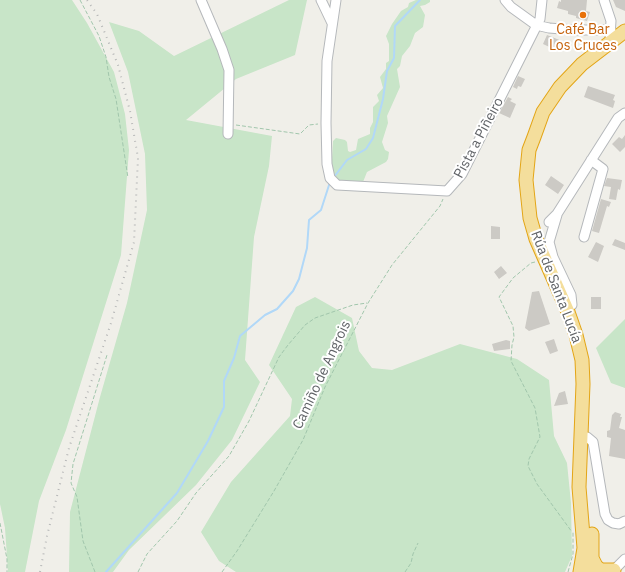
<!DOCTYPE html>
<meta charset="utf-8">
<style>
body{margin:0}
canvas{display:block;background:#f0efe9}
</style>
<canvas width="625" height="572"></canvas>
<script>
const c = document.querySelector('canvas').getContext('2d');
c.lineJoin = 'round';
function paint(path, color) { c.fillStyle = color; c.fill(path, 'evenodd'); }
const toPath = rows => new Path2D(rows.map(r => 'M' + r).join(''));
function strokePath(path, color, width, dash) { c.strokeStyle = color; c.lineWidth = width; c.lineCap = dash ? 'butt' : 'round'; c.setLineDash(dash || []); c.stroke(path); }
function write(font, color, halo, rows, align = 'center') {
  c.font = font + ' "IBM Plex Sans",sans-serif'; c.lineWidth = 4; c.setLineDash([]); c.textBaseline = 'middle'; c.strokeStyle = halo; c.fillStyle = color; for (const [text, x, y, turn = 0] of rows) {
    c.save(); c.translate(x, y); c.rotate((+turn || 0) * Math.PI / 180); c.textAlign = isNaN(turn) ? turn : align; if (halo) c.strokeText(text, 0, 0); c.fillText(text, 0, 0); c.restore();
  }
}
paint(toPath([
 [0,0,72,0,87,23,114,72,125,114,129,150,121,255,66,430,39,501,25,572,8,572,5,528,0,504],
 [289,0,307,0,295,55,236,79,186,120,272,136,269,166,254,237,245,360,260,382,232,440,196,485,129,550,113,572,69,572,70,512,100,397,127,303,147,210,145,154,128,72,109,22,139,31,174,56],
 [416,0,430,0,430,2,425,5,420,6,425,15,423,27,415,33,410,46,402,56,400,66,397,69,400,87,387,116,388,123,382,142,385,150,389,152,388,159,386,162,367,172,363,182,364,185,346,184,331,177,333,141,336,138,345,140,347,142,348,151,350,152,356,150,358,139,370,134,370,128,373,122,373,107,379,101,377,95,383,88,380,77,386,69,386,63,389,61,389,44,386,36,392,24,401,11,408,7,409,3],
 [315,297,352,318,359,351,372,368,392,370,460,344,517,359,549,380,554,436,567,463,571,503,572,556,565,572,236,572,219,561,201,532,231,482,290,416,292,399,269,365,296,307],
 [625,319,625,388,611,383,596,348]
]), '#c8e5c8');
strokePath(toPath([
 [334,177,347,160,366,149,373,138,383,99,387,71,394,58,395,26,420,0],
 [106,572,177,493,208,441,224,407,224,381,234,358,240,336,265,315,277,309,293,291,299,279,307,248,309,220,321,210,330,182]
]), '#b1d8f8', 2);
paint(toPath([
 [561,0,587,0,586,11,590,12,587,21,576,18,576,16,568,14,568,11,557,8,559,1,561,2],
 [613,0,625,0,625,11,616,7],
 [547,35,562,41,558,51,543,44],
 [518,76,525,79,521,87,518,86,517,89,513,87],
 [588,86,615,95,613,100,615,101,613,108,584,97],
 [508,97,512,99,510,101,516,104,510,118,499,113],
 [625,135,625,147,620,152,612,144,619,137,622,139],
 [551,176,564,185,558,194,545,185],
 [607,178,622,180,620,190,618,189,616,200,609,199,611,187,604,186],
 [601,199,611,202,609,207,607,206,599,233,592,231],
 [491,226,500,227,500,239,491,239],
 [615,239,625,243,625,250,612,245],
 [596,242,604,246,598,262,588,257],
 [501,266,507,273,499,279,494,272],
 [539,291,550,324,529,331,525,328,532,292],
 [591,297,601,297,601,309,591,309],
 [554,339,558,351,550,354,545,342],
 [506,340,510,341,510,349,494,351,492,344],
 [565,391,568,404,554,406,559,393],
 [615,412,621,414,620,417,622,417,619,428,625,430,625,459,609,456,611,438,607,437,607,431,610,430,612,415]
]), '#cccac5');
const minor = toPath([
 [201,0,222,49,229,70,228,134],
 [321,0,332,23],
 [336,0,327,61,326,123,327,164,330,178,337,185,447,191,462,174,540,19,542,0],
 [505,0,511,7,536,25,549,28,574,30,611,30],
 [604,0,611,21,610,36],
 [557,215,549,242,553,257,571,295,572,305],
 [549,222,557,214,618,118,625,113],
 [584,237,603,169,591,160],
 [587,437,593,442,605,514,608,520,613,523,619,524,625,521],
 [614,570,625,559]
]);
const highway = toPath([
 [592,558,596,566,601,570,614,570],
 [580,572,584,548,579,487,583,384,582,360,576,335,568,312,536,239,530,218,526,180,529,150,534,137,543,112,560,87,582,64,625,31],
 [590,572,592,558,592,534]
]);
strokePath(minor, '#b5b8bb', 11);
strokePath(highway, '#e3a516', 15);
strokePath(toPath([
 [80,0,99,36,106,57,109,77,116,99,128,178],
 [236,125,300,134,309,125,318,124],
 [535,262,531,263,513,278,499,297,513,326,514,337,512,345,511,361,535,408,540,437,529,459,528,466,537,484,572,532],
 [0,523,7,559,7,572],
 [95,572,83,541,77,497,71,483,73,464,107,355],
 [138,572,147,554,177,521,196,493,229,456,249,421,279,357,288,345,305,325,315,318,353,305,367,303],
 [222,572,237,551,274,491,303,440,325,387,368,303,392,265,440,206,443,199],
 [405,572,411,563,413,554,418,543],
 [568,572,573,554,573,532]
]), '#a1c6ac', 1, [4, 2]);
strokePath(minor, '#fff', 9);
strokePath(highway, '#f4de9c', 13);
strokePath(toPath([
 [40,572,47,536,69,448,111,323,134,242,138,158,130,111,118,65,97,14,87,0]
]), '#b6b7b7', 2, [1, 5]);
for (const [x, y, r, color] of [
 [583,15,4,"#e8710a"]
]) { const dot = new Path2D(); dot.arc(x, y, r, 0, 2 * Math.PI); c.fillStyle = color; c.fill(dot); strokePath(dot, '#fff', 1.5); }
write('14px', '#c56008', '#fff', [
 ["Café Bar",583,30],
 ["Los Cruces",583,46]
]);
write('14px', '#606367', '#fff', [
 ["Pista a Piñeiro",479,138,-62],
 ["Rúa de Santa Lucía",556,287,69],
 ["Camiño de Angrois",322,375,-65]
]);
</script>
